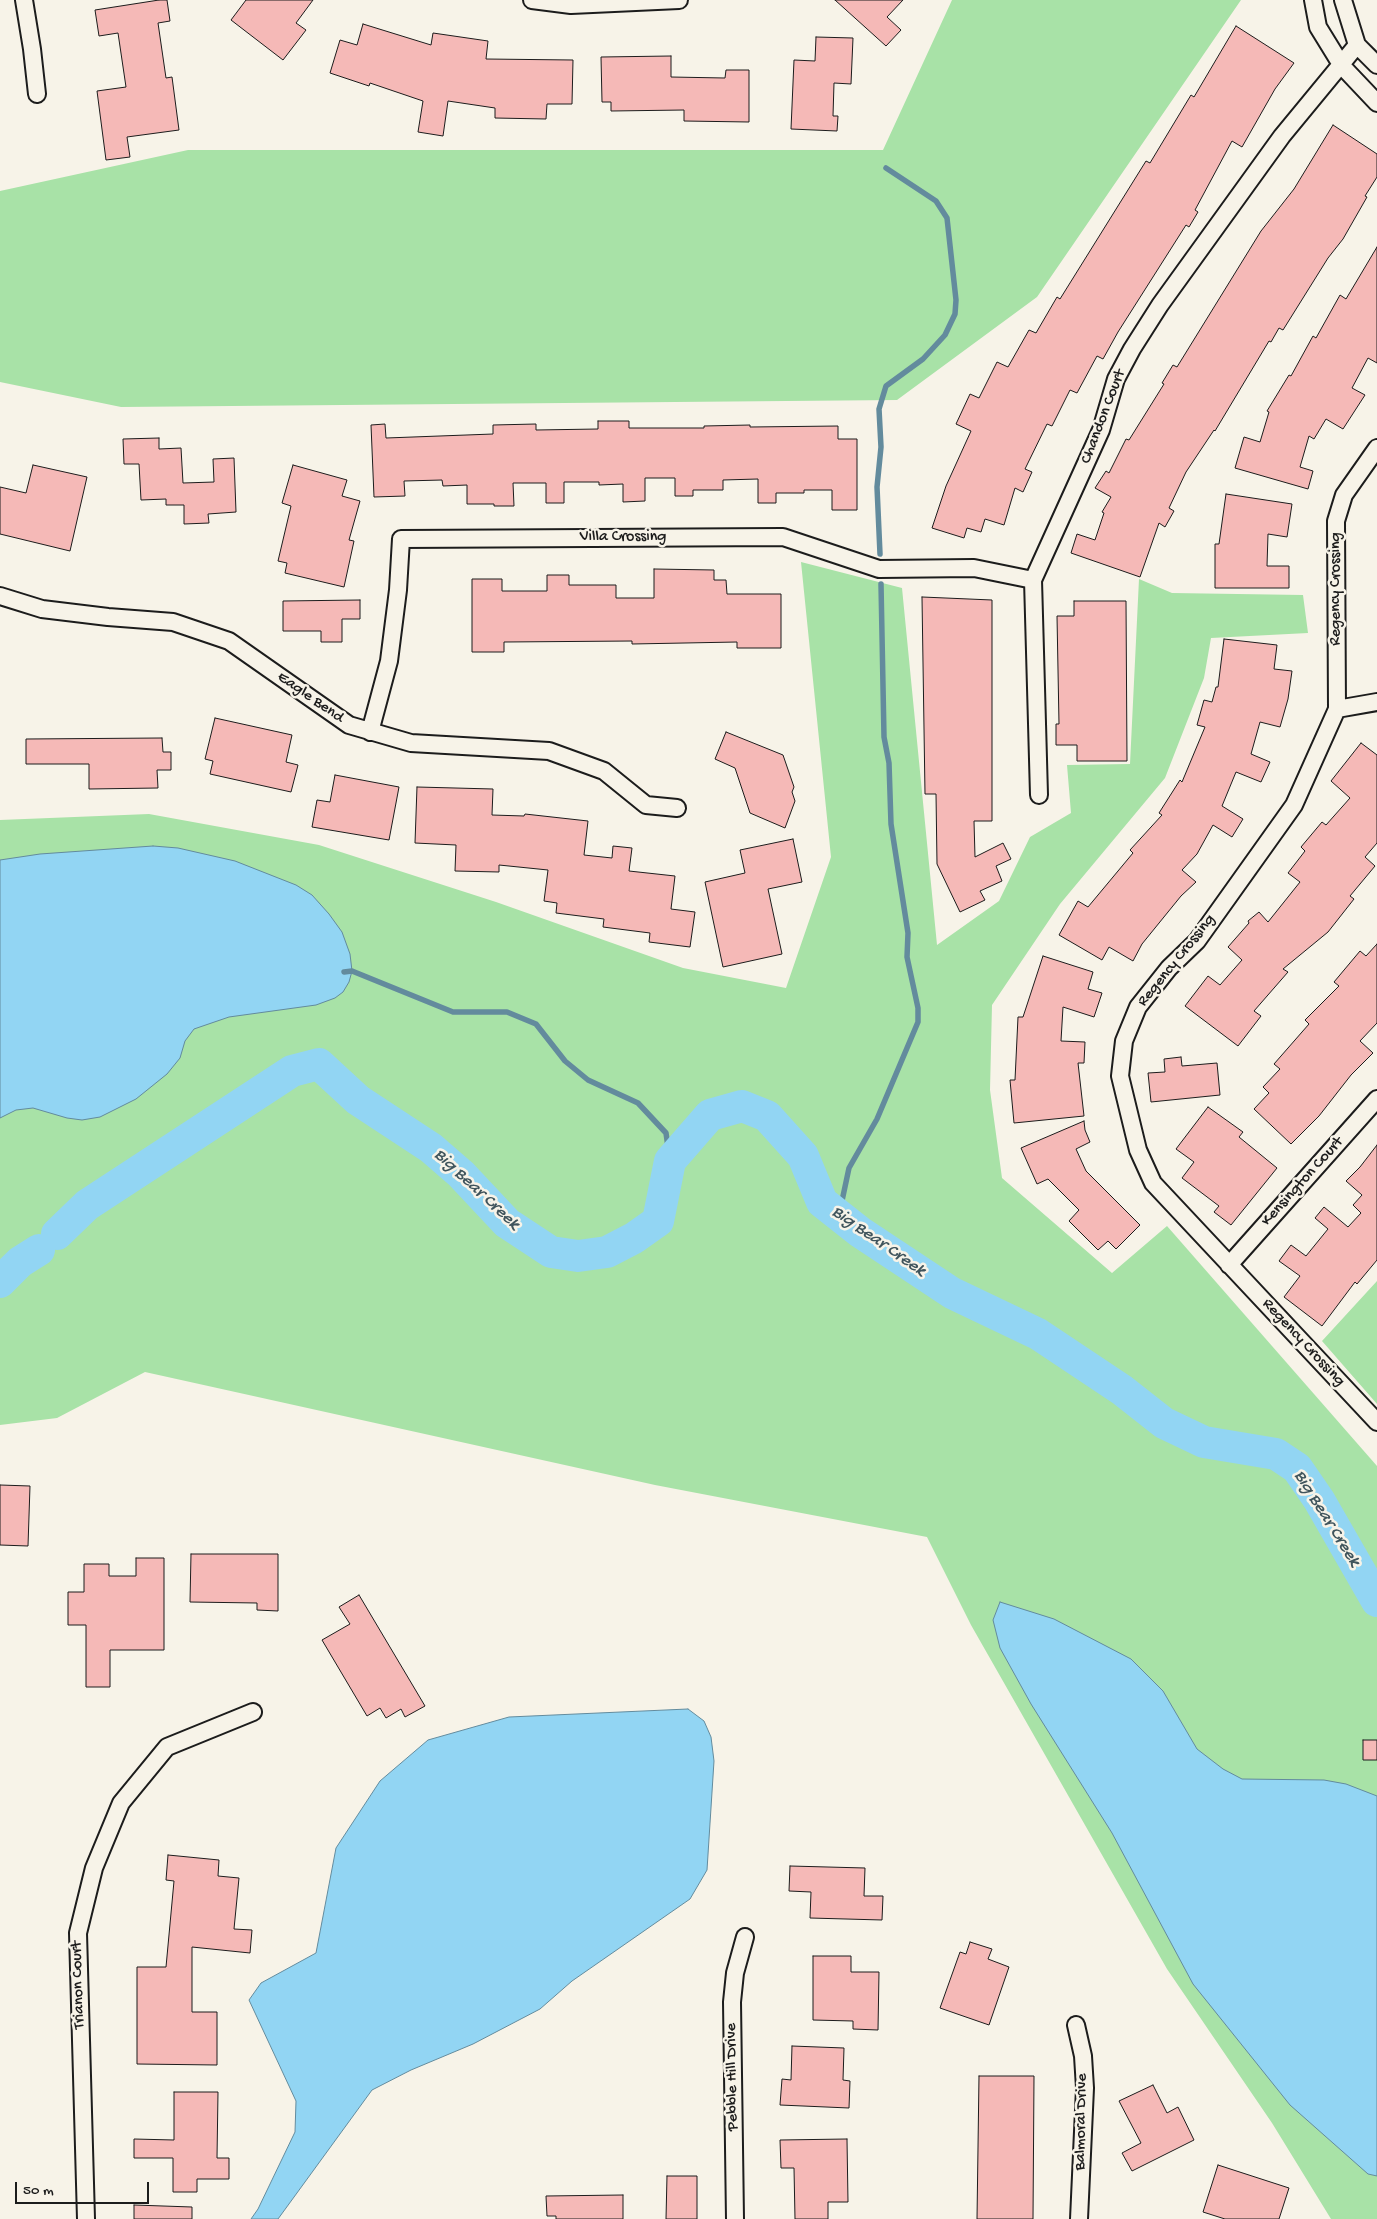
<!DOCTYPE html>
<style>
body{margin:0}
#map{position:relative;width:1377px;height:2219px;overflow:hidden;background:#f7f3e8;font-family:"Gochi Hand",sans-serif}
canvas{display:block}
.scale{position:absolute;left:15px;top:2182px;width:134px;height:22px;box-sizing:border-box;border:2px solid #1c1c1c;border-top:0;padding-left:6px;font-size:15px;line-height:18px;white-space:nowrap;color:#1c1c1c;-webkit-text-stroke:4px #f7f3e8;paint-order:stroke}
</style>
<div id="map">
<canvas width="1377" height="2219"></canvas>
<div class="scale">50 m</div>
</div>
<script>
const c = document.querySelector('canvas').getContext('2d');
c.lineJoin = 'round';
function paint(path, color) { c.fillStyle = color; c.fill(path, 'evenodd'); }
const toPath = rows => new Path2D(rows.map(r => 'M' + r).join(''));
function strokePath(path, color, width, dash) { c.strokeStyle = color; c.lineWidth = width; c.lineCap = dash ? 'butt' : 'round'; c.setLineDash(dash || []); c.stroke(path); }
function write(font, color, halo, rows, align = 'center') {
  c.font = font + ' "Gochi Hand",sans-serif'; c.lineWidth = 5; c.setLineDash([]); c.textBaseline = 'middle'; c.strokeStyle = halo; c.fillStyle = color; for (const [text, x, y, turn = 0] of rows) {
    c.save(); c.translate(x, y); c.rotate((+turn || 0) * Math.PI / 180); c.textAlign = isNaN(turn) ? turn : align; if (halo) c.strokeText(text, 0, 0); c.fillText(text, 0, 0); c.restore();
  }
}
paint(toPath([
 [952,0,1241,0,1037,297,897,400,121,407,0,382,0,191,188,150,883,150],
 [801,562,902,588,937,945,999,901,1030,837,1071,813,1067,765,1130,764,1139,579,1172,593,1303,595,1308,633,1211,638,1204,678,1165,778,1060,904,992,1005,990,1090,1002,1178,1112,1273,1167,1226,1377,1466,1377,2219,1331,2219,1272,2123,1167,1969,971,1625,927,1537,655,1485,145,1372,57,1418,0,1425,0,820,149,814,319,845,496,902,683,968,786,988,831,857],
 [1377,1281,1377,1404,1322,1341]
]), '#a8e2a7');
const water = toPath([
 [153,846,178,848,235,861,296,885,312,895,329,914,342,932,350,954,352,971,349,982,343,992,335,998,316,1005,229,1017,194,1029,185,1041,180,1058,167,1074,136,1099,100,1117,82,1120,67,1118,33,1108,16,1110,0,1118,0,860,40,854,153,846],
 [1000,1602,1054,1619,1131,1659,1163,1691,1197,1749,1223,1769,1242,1779,1324,1780,1346,1784,1377,1796,1377,2176,1368,2174,1290,2105,1193,1984,1112,1833,1031,1704,1000,1648,993,1620,1000,1602],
 [688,1709,704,1721,711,1737,714,1761,707,1870,690,1899,572,1981,540,2009,473,2044,411,2070,372,2090,278,2219,251,2219,258,2209,295,2132,296,2101,249,2000,261,1983,316,1953,336,1848,380,1781,428,1740,509,1717,688,1709]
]);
paint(water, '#92d5f3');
strokePath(water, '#638b9d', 1);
strokePath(toPath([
 [880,554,877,487,881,447,879,409,886,386,923,359,945,335,955,314,956,300,947,218,936,201,886,168],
 [344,972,352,971,453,1012,507,1012,536,1024,565,1061,588,1080,638,1103,666,1133,670,1161],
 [839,1215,849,1168,877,1119,918,1022,918,1008,907,957,908,933,891,824,889,763,884,737,881,584]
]), '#638b9d', 5.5);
strokePath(toPath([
 [57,1234,87,1205,292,1071,319,1064,358,1100,431,1148,461,1174,507,1223,551,1252,578,1256,607,1252,634,1238,658,1221,670,1161,710,1115,742,1106,767,1116,803,1156,822,1202,860,1232,952,1293,1038,1334,1122,1390,1164,1423,1204,1442,1276,1454,1297,1468,1319,1500,1377,1601],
 [0,1282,20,1262,39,1250]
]), '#92d5f3', 32);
const building = toPath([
 [159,0,167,0,170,21,158,23,166,78,172,77,179,130,127,137,130,157,106,160,97,91,126,87,118,33,99,36,95,10,159,0],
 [246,0,313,0,296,23,306,30,283,60,231,20,246,0],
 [835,0,903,0,887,17,901,30,886,46,835,0],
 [363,24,431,45,433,33,488,41,486,59,573,60,572,104,547,104,546,119,495,118,495,108,448,101,443,136,418,132,423,101,370,83,369,86,330,73,340,40,357,45,363,24],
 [1236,26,1294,63,1275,89,1242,147,1232,141,1195,210,1198,212,1189,227,1186,225,1118,332,1103,359,1097,356,1077,393,1070,390,1052,426,1047,424,1025,469,1032,472,1023,492,1015,488,1004,525,985,519,981,532,967,528,964,538,932,528,946,486,971,431,956,424,970,394,979,398,997,362,1008,367,1029,330,1036,333,1057,297,1060,299,1146,161,1150,163,1191,95,1194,97,1236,26],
 [816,37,853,38,851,84,834,83,833,116,838,116,837,131,791,129,794,60,815,61,816,37],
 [671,56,671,77,725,78,726,70,749,70,749,122,684,121,684,110,611,111,611,102,602,102,601,57,671,56],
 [1333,125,1377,154,1377,177,1365,196,1367,197,1343,239,1328,258,1283,330,1279,328,1271,342,1269,341,1215,431,1214,430,1186,472,1169,508,1174,511,1165,527,1159,523,1140,577,1071,553,1077,534,1095,540,1104,513,1102,512,1111,497,1095,488,1106,471,1109,473,1126,439,1129,440,1164,384,1162,383,1173,365,1177,367,1261,231,1294,189,1333,125],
 [1377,247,1377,363,1368,358,1352,388,1365,395,1343,429,1326,419,1314,439,1309,436,1300,467,1313,471,1308,489,1235,468,1244,437,1260,442,1269,412,1267,411,1289,375,1291,376,1313,336,1316,338,1340,295,1346,299,1377,247],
 [598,421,629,421,629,428,704,428,704,426,750,425,750,427,838,426,838,439,857,439,857,510,832,510,832,490,804,490,804,493,776,493,776,503,758,503,758,479,723,480,723,490,693,490,693,496,675,496,675,478,645,478,645,501,623,502,623,484,599,485,599,482,564,482,564,503,546,503,546,483,513,483,514,506,494,506,494,504,467,504,467,485,443,486,442,480,404,481,405,496,374,497,371,425,385,424,386,438,493,434,493,425,536,424,536,430,598,429,598,421],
 [159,438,159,449,181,448,183,483,214,482,213,459,234,458,236,512,208,514,209,523,184,524,184,505,166,505,166,499,141,500,139,464,124,464,123,439,159,438],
 [33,465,87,477,70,551,0,534,0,487,26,493,33,465],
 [293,465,347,480,342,496,360,501,349,540,354,541,344,587,285,573,287,563,278,561,291,506,282,503,293,465],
 [1226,494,1292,504,1287,537,1268,534,1267,566,1289,566,1289,588,1215,588,1215,544,1219,544,1226,494],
 [654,569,714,570,714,580,726,580,727,594,781,594,781,648,737,648,737,642,632,644,632,641,504,642,504,652,472,652,472,579,502,579,502,591,547,591,547,575,569,575,569,585,616,585,616,598,654,598,654,569],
 [922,597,992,600,992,821,974,821,975,857,1003,843,1011,859,996,866,1002,881,980,891,985,900,960,912,937,864,936,794,925,794,922,597],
 [360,600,360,619,342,619,342,642,321,642,321,631,283,631,283,601,360,600],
 [1074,601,1126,601,1127,761,1077,761,1077,745,1056,745,1056,724,1059,724,1057,616,1074,616,1074,601],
 [1224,639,1277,645,1274,669,1292,671,1288,699,1280,727,1260,722,1251,754,1270,762,1261,782,1236,772,1222,806,1243,819,1232,837,1213,825,1197,854,1182,870,1196,882,1181,896,1142,944,1133,961,1109,947,1102,960,1059,935,1078,901,1088,907,1133,853,1130,850,1162,815,1159,813,1180,780,1182,782,1205,727,1197,725,1204,700,1212,702,1216,687,1218,687,1224,639],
 [215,718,292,735,286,762,298,765,291,792,210,774,213,761,205,759,215,718],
 [726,732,783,755,794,787,792,792,795,801,785,828,750,813,735,768,715,759,726,732],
 [162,738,163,752,171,752,171,770,157,770,158,788,89,789,89,764,26,764,26,739,162,738],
 [1361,743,1377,755,1377,843,1365,857,1375,866,1350,896,1354,899,1328,932,1283,969,1288,972,1254,1011,1261,1016,1238,1046,1185,1006,1208,976,1220,985,1242,960,1228,947,1249,923,1248,921,1259,912,1268,922,1300,882,1288,873,1305,851,1301,847,1322,822,1326,825,1350,798,1331,781,1361,743],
 [335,775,399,787,389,840,312,827,317,800,330,802,335,775],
 [417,787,493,789,492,815,524,816,525,814,588,821,584,855,612,858,613,846,632,848,629,871,675,876,671,909,695,912,690,947,649,942,650,933,603,927,604,919,556,913,557,903,544,901,548,870,499,865,499,872,455,871,456,845,415,843,417,787],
 [793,839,802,882,768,889,782,954,723,967,705,882,745,873,740,850,793,839],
 [1377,944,1377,1023,1360,1041,1373,1053,1351,1075,1319,1116,1291,1144,1254,1109,1269,1093,1263,1087,1280,1069,1274,1064,1309,1024,1305,1020,1339,986,1334,982,1360,951,1366,956,1377,944],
 [1043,956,1093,972,1088,989,1102,993,1094,1017,1063,1007,1061,1041,1085,1042,1084,1063,1078,1063,1084,1116,1014,1123,1010,1080,1015,1080,1018,1017,1023,1017,1043,956],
 [1181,1057,1182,1066,1217,1063,1220,1095,1151,1102,1148,1073,1165,1072,1164,1059,1181,1057],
 [1208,1107,1243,1132,1239,1137,1277,1168,1231,1225,1214,1212,1219,1206,1182,1178,1194,1162,1176,1149,1208,1107],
 [1084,1121,1085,1130,1090,1142,1076,1149,1086,1171,1140,1225,1116,1249,1108,1241,1098,1250,1069,1221,1079,1210,1048,1179,1037,1184,1021,1148,1084,1121],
 [1377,1145,1377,1260,1357,1284,1355,1282,1322,1326,1284,1297,1300,1276,1279,1261,1291,1245,1306,1256,1328,1229,1315,1218,1324,1207,1348,1227,1361,1213,1353,1205,1362,1195,1346,1181,1360,1167,1377,1145],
 [0,1485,30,1486,28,1546,0,1545,0,1485],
 [191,1554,278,1554,278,1611,257,1610,257,1603,190,1602,191,1554],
 [136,1558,164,1558,164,1650,110,1650,110,1687,86,1687,86,1625,68,1625,68,1592,84,1592,84,1564,109,1564,109,1576,136,1576,136,1558],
 [359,1595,425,1706,405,1717,401,1709,386,1718,380,1708,367,1716,322,1640,350,1624,339,1607,359,1595],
 [1363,1740,1377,1740,1377,1760,1363,1760,1363,1740],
 [168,1855,219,1860,218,1876,239,1878,234,1929,252,1930,250,1953,192,1947,192,2012,217,2012,217,2065,137,2064,137,1967,166,1967,174,1881,166,1880,168,1855],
 [790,1866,865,1868,864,1896,883,1896,882,1920,810,1918,811,1892,789,1891,790,1866],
 [970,1942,992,1949,988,1959,1009,1967,989,2025,940,2008,960,1952,966,1954,970,1942],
 [813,1956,851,1956,851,1972,879,1972,878,2030,853,2029,853,2021,813,2020,813,1956],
 [792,2046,844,2048,843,2080,850,2081,849,2108,780,2105,782,2079,791,2080,792,2046],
 [979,2076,1034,2076,1033,2219,977,2219,979,2076],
 [1153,2085,1167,2113,1178,2107,1194,2140,1132,2171,1122,2153,1141,2143,1119,2101,1153,2085],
 [174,2092,218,2092,217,2158,229,2158,229,2179,197,2179,197,2192,173,2192,173,2158,134,2158,134,2139,174,2140,174,2092],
 [847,2139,848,2202,828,2202,828,2219,795,2219,794,2168,781,2168,780,2140,847,2139],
 [1218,2165,1289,2188,1279,2219,1225,2219,1203,2212,1218,2165],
 [667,2176,697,2176,697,2219,666,2219,667,2176],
 [623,2195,623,2219,556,2219,556,2216,547,2216,546,2196,623,2195],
 [134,2205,192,2207,192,2219,134,2219,134,2205]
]);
paint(building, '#f5b9b7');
strokePath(building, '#1c1c1c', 1);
const minor = toPath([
 [24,0,32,49,37,94],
 [532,0,571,5,679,0],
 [1313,0,1318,27,1342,66,1377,103],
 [1343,0,1357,45,1377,65],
 [1377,448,1344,495,1336,521,1337,709,1294,805,1197,941,1169,968,1138,1007,1124,1041,1120,1076,1138,1150,1153,1183,1377,1422],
 [0,596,42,609,108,617,173,622,229,641,349,725,411,743,549,751,604,771,646,805,677,808],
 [1337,709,1377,702],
 [370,732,389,661,398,590,401,539,783,537,879,569,974,568,1033,580],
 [1039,795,1033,580,1101,430,1116,379,1132,349,1160,305,1282,136,1357,45],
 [1229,1265,1377,1099],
 [1076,2025,1083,2056,1085,2088,1079,2219],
 [86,2219,78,1933,94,1868,121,1803,167,1747,253,1712],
 [735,2219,732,2002,735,1973,745,1937]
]);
strokePath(minor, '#1c1c1c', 20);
strokePath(minor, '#f7f3e8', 16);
write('16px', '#1c1c1c', '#f7f3e8', [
 ["Chandon Court",1104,417,-69],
 ["Villa Crossing",623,538],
 ["Regency Crossing",1337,589,-90],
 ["Eagle Bend",310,698,35],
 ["Regency Crossing",1177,961,-51],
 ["Kensington Court",1303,1182,-48],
 ["Regency Crossing",1303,1343,47],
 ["Trianon Court",79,1985,-92],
 ["Pebble Hill Drive",733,2077,-91],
 ["Balmoral Drive",1082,2122,-89]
]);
write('italic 18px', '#3f545c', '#f7f3e8', [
 ["Big Bear Creek",476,1190,43],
 ["Big Bear Creek",878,1242,35],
 ["Big Bear Creek",1326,1519,58]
]);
</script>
